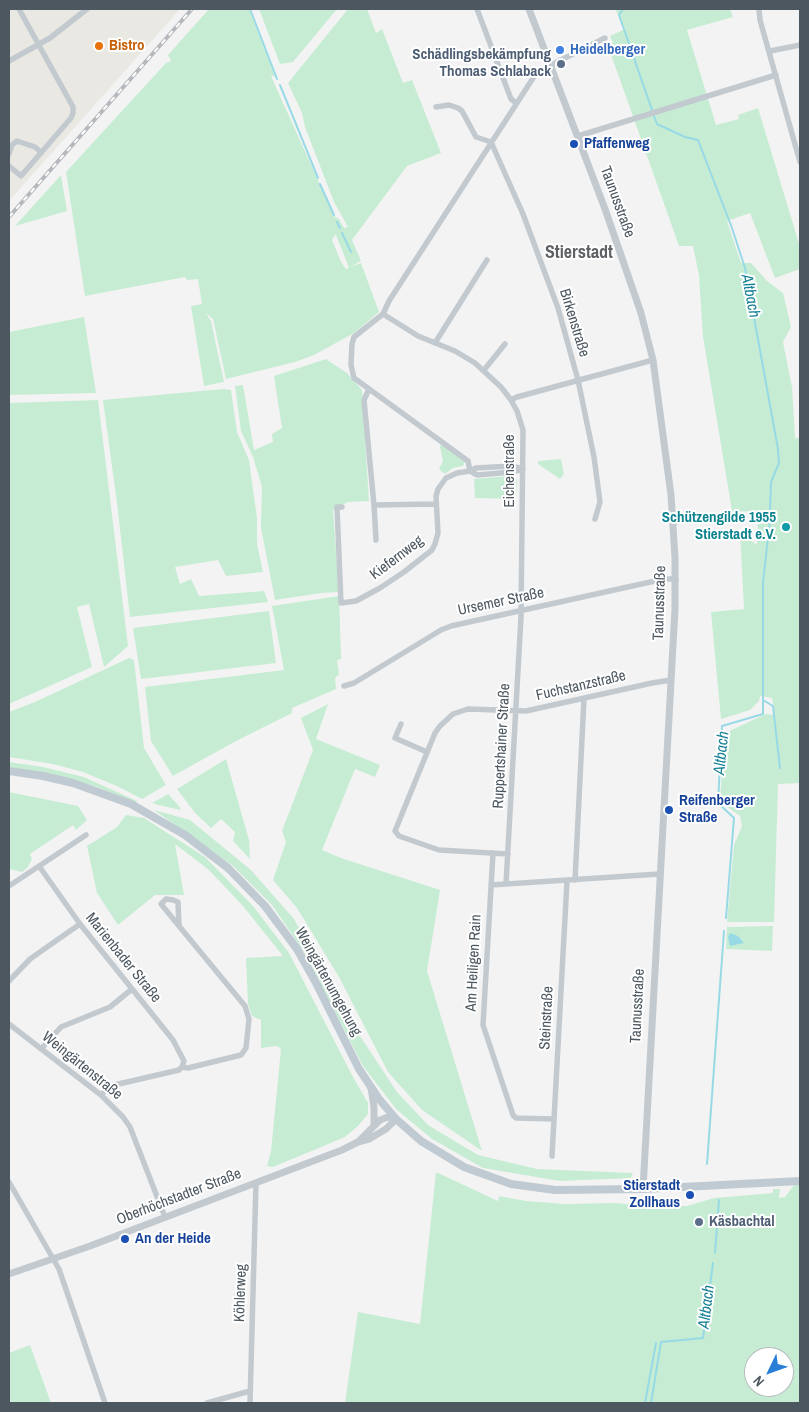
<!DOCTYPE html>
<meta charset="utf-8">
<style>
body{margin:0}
#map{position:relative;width:809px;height:1412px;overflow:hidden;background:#f4f3f3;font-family:"Archivo Narrow",sans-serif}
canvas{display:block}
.frame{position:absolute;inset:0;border:10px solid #4c575f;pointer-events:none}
.north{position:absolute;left:744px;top:1347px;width:50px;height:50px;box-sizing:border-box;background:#fff;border:1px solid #b7bcbf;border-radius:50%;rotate:228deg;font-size:14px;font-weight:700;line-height:20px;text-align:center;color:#4c575f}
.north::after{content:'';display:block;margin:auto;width:18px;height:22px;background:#2b7ed7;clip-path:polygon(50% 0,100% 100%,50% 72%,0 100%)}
</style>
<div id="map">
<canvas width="809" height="1412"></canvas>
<div class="frame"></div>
<div class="north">N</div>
</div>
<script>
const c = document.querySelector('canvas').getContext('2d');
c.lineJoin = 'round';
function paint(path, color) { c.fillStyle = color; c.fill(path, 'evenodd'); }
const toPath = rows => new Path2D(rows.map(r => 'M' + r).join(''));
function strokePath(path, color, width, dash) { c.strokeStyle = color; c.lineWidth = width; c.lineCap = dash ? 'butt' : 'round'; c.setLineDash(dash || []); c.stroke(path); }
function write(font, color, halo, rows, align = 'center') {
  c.font = font + ' "Archivo Narrow",sans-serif'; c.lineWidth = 4; c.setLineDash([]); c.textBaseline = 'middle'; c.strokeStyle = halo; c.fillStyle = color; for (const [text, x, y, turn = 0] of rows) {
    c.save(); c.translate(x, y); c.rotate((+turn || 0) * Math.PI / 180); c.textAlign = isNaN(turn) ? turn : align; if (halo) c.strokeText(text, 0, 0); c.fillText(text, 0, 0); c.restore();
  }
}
paint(toPath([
 [9,9,180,9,9,201]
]), '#eae8e2');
paint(toPath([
 [209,9,249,9,275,76,271,76,334,216,339,219,344,228,348,227,334,202,305,127,302,113,288,83,348,9,367,9,376,33,382,29,403,83,412,80,441,153,407,166,352,240,361,261,350,267,361,263,379,312,354,333,314,355,295,362,226,379,213,319,206,313,211,321,224,382,204,386,191,306,202,304,198,279,187,280,185,277,85,296,66,172,166,63,171,61,168,55],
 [335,235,336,235,349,268,346,269,341,262,332,240],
 [259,9,337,9,293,62,280,64],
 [615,9,730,9,733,17,687,30,716,125,739,119,738,115,758,108,800,247,800,269,775,278,750,213,727,221,741,263,751,263,767,281,783,293,791,327,783,342,792,387,795,438,800,438,800,783,778,784,774,922,727,922,734,845,742,826,740,816,723,804,720,798,725,733,766,714,775,715,772,698,760,696,759,701,750,710,721,719,711,612,744,609,740,532,757,545,758,512,732,511,703,337,699,275,693,246,679,246,608,46,613,43,610,36,625,29],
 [61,175,67,211,15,226],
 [84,317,96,393,9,395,9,332],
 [326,359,347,373,362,390,369,501,348,502,333,510,339,592,321,593,275,600,261,528,262,487,253,457,241,431,235,386,243,385,254,450,273,442,272,434,282,428,274,376],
 [223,389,231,390,237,432,249,460,257,518,257,544,263,572,226,576,218,560,175,567,180,584,191,579,199,596,264,591,268,602,130,617,117,503,103,400],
 [98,400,128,646,104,667,89,604,77,607,92,667,9,704,9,403],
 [441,444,465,462,463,466,453,468,445,474,439,469,443,461,440,447],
 [561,459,564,474,560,479,538,464,538,461],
 [510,476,517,479,516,499,475,498,474,479],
 [339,596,341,656,341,659,337,660,339,674,335,678,336,689,292,708,292,713,236,741,173,776,151,741,145,687,284,670,272,606],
 [269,611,276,663,141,679,133,628],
 [129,658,134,660,144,748,166,785,142,799,119,787,83,772,53,764,9,757,9,712,35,702],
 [328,704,316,739,380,765,375,777,355,769,322,850,341,858,440,890,427,971,482,1151,422,1110,388,1072,339,977,297,908,273,880,286,842,282,831,313,750,301,718],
 [226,759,249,840,250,859,233,841,235,832,221,819,211,828,195,813,177,789],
 [9,762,43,767,84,777,137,801,136,803,97,787,76,781,9,767],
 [9,792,78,806,87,820,76,830,73,825,30,854,32,859,28,867,22,872,9,869],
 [168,794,179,806,181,810,158,805,152,803],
 [154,810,190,820,251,870,294,919,354,1027,397,1092,428,1125,478,1155,537,1169,633,1173,631,1178,560,1181,483,1168,432,1139,396,1109,363,1066,304,952,272,905,233,866],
 [126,815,144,818,205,857,253,906,289,953,353,1077,368,1103,368,1114,358,1126,345,1137,273,1167,267,1166,271,1151,281,1049,277,1046,261,1048,261,1020,252,1016,248,1004,246,958,283,956,243,906,209,870,175,844,184,895,155,895,118,925,97,893,87,846,117,827],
 [773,926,772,951,726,949,727,927],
 [436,1172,498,1201,499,1196,526,1201,565,1204,615,1203,648,1206,687,1206,714,1198,773,1193,773,1189,780,1189,779,1198,785,1197,794,1185,800,1185,800,1403,345,1403,358,1312,420,1324],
 [754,1357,784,1357,784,1387,754,1387],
 [30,1345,51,1403,9,1403,9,1353]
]), '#c6edd3');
paint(toPath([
 [730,933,738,936,744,943,730,946,728,937]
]), '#97dae6');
strokePath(toPath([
 [250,9,277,79],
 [623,9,619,15,652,110],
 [280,85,318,178],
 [654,116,657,124,685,137,698,140,732,228,745,268,778,449,779,463,771,482,770,510],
 [320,184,334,215],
 [337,222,340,228],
 [342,233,351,252],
 [763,700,773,706,780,768],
 [726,918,734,818,718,803,722,726,763,714,763,582,770,520],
 [707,1164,724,931],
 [715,1253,719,1200],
 [645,1403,656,1343],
 [651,1403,661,1342,703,1338,713,1263]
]), '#97dae6', 2);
strokePath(toPath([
 [477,9,511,99,516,103],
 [759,9,760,20,800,162],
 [770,51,800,45],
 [9,61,50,38,87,9],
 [436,107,449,105,458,108,462,111,476,137,491,142,523,214,558,308,578,380,594,457,600,502,595,519],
 [578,136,776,75],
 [9,154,12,145,17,141,35,147,41,152],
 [9,166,21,176,71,118,73,113,73,107,19,9],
 [383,314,418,336,455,351,475,363,501,387,511,400,517,411,523,430,521,617,506,884],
 [435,343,487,260],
 [484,370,505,344],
 [369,389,364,400,374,505,376,540],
 [511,400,517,397,653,360],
 [470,471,468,461,354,378,351,365,352,344,354,337,383,314,389,301,537,72,605,38],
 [470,471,477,475,512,472,523,469],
 [374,505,436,504],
 [342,507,337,507,341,603,356,601,380,588,404,572,432,550,435,544,438,533,436,496,438,489,446,478,457,473,470,471,476,468,512,466,523,469],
 [673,522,733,517],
 [344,686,354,683,441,630,451,626,664,579,676,579],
 [401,724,395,738,427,752],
 [493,853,483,1025,513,1115,516,1118,553,1119],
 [508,854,439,850,399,836,395,831,435,733,440,726,453,714,468,709,526,711,652,683,671,680],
 [39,866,80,924,173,1040,184,1061,182,1067],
 [575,880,584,698],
 [491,885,659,874],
 [9,886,86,835],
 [9,981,30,959,80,924],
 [9,1024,101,1095,123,1117,130,1127,165,1217],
 [41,1049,61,1027,110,1007,132,989],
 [101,1095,110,1086,179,1070,182,1067,188,1068,241,1055,246,1048,249,1019,245,1006,179,926,178,902,173,900,166,899,161,904,179,926],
 [552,1156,567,881],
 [9,1182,59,1269,105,1403],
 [207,1403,250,1391],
 [250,1403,256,1183]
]), '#c2cad0', 5.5);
strokePath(toPath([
 [529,9,605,209,641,313,653,360,671,495,675,558,675,609,643,1189],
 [371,1088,374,1107,374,1125],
 [9,1274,90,1246,342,1150,358,1142,369,1139,386,1129,396,1119,388,1117,380,1120,358,1142]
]), '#c2cad0', 7);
strokePath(toPath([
 [9,771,43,776,73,783,131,804,185,835,228,868,265,906,297,949,315,981,359,1069,379,1099,396,1119,421,1141,464,1167,511,1184,555,1190,643,1189,800,1181]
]), '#c0cad2', 8);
const rail = toPath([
 [9,217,192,9]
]);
strokePath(rail, '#b5b8bc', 4);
strokePath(rail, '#fff', 2, [5.5]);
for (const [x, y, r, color] of [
 [99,46,5,"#e8710a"],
 [560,50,5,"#3f7fe0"],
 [561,64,5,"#5c6f8a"],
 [574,144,5,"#1a4fb4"],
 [786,527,5,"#0f9aa8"],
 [669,810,5,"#1a4fb4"],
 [690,1195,5,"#1a4fb4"],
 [699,1222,5,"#5c6f8a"],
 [125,1239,5,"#1a4fb4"]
]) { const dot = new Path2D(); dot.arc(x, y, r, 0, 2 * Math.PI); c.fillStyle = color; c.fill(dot); strokePath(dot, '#fff', 2); }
write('bold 15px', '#c56008', '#fff', [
 ["Bistro",109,46]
], 'left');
write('bold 15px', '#366cbe', '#fff', [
 ["Heidelberger",570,50]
], 'left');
write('bold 15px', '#4e5e75', '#fff', [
 ["Schädlingsbekämpfung",551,55],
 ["Thomas Schlaback",551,72],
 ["Käsbachtal",709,1222,"left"]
], 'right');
write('bold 15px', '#164399', '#fff', [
 ["Pfaffenweg",584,144],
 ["Reifenberger",679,801],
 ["Straße",679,818],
 ["Stierstadt",680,1186,"right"],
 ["Zollhaus",680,1203,"right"],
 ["An der Heide",135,1239]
], 'left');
write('15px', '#4c575f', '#fff', [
 ["Taunusstraße",617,202,70],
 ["Birkenstraße",574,323,73],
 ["Eichenstraße",510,471,-90],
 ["Kiefernweg",397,558,-37],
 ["Ursemer Straße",501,602,-12],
 ["Taunusstraße",660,603,-88],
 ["Fuchstanzstraße",581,686,-13],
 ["Ruppertshainer Straße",502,746,-87],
 ["Marienbader Straße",123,958,51],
 ["Am Heiligen Rain",474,963,-87],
 ["Weingärtenumgehung",328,982,61],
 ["Taunusstraße",638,1006,-87],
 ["Steinstraße",547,1018,-87],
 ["Weingärtenstraße",82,1066,39],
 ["Oberhöchstadter Straße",179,1197,-21],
 ["Köhlerweg",241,1293,-88]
]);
write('bold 15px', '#0d838f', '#fff', [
 ["Schützengilde 1955",776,518],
 ["Stierstadt e.V.",776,535]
], 'right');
write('italic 16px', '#188295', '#fff', [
 ["Altbach",750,296,79],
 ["Altbach",722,753,-84],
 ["Altbach",707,1307,-83]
]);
write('bold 18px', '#5f6367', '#fff', [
 ["Stierstadt",579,253]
]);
</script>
